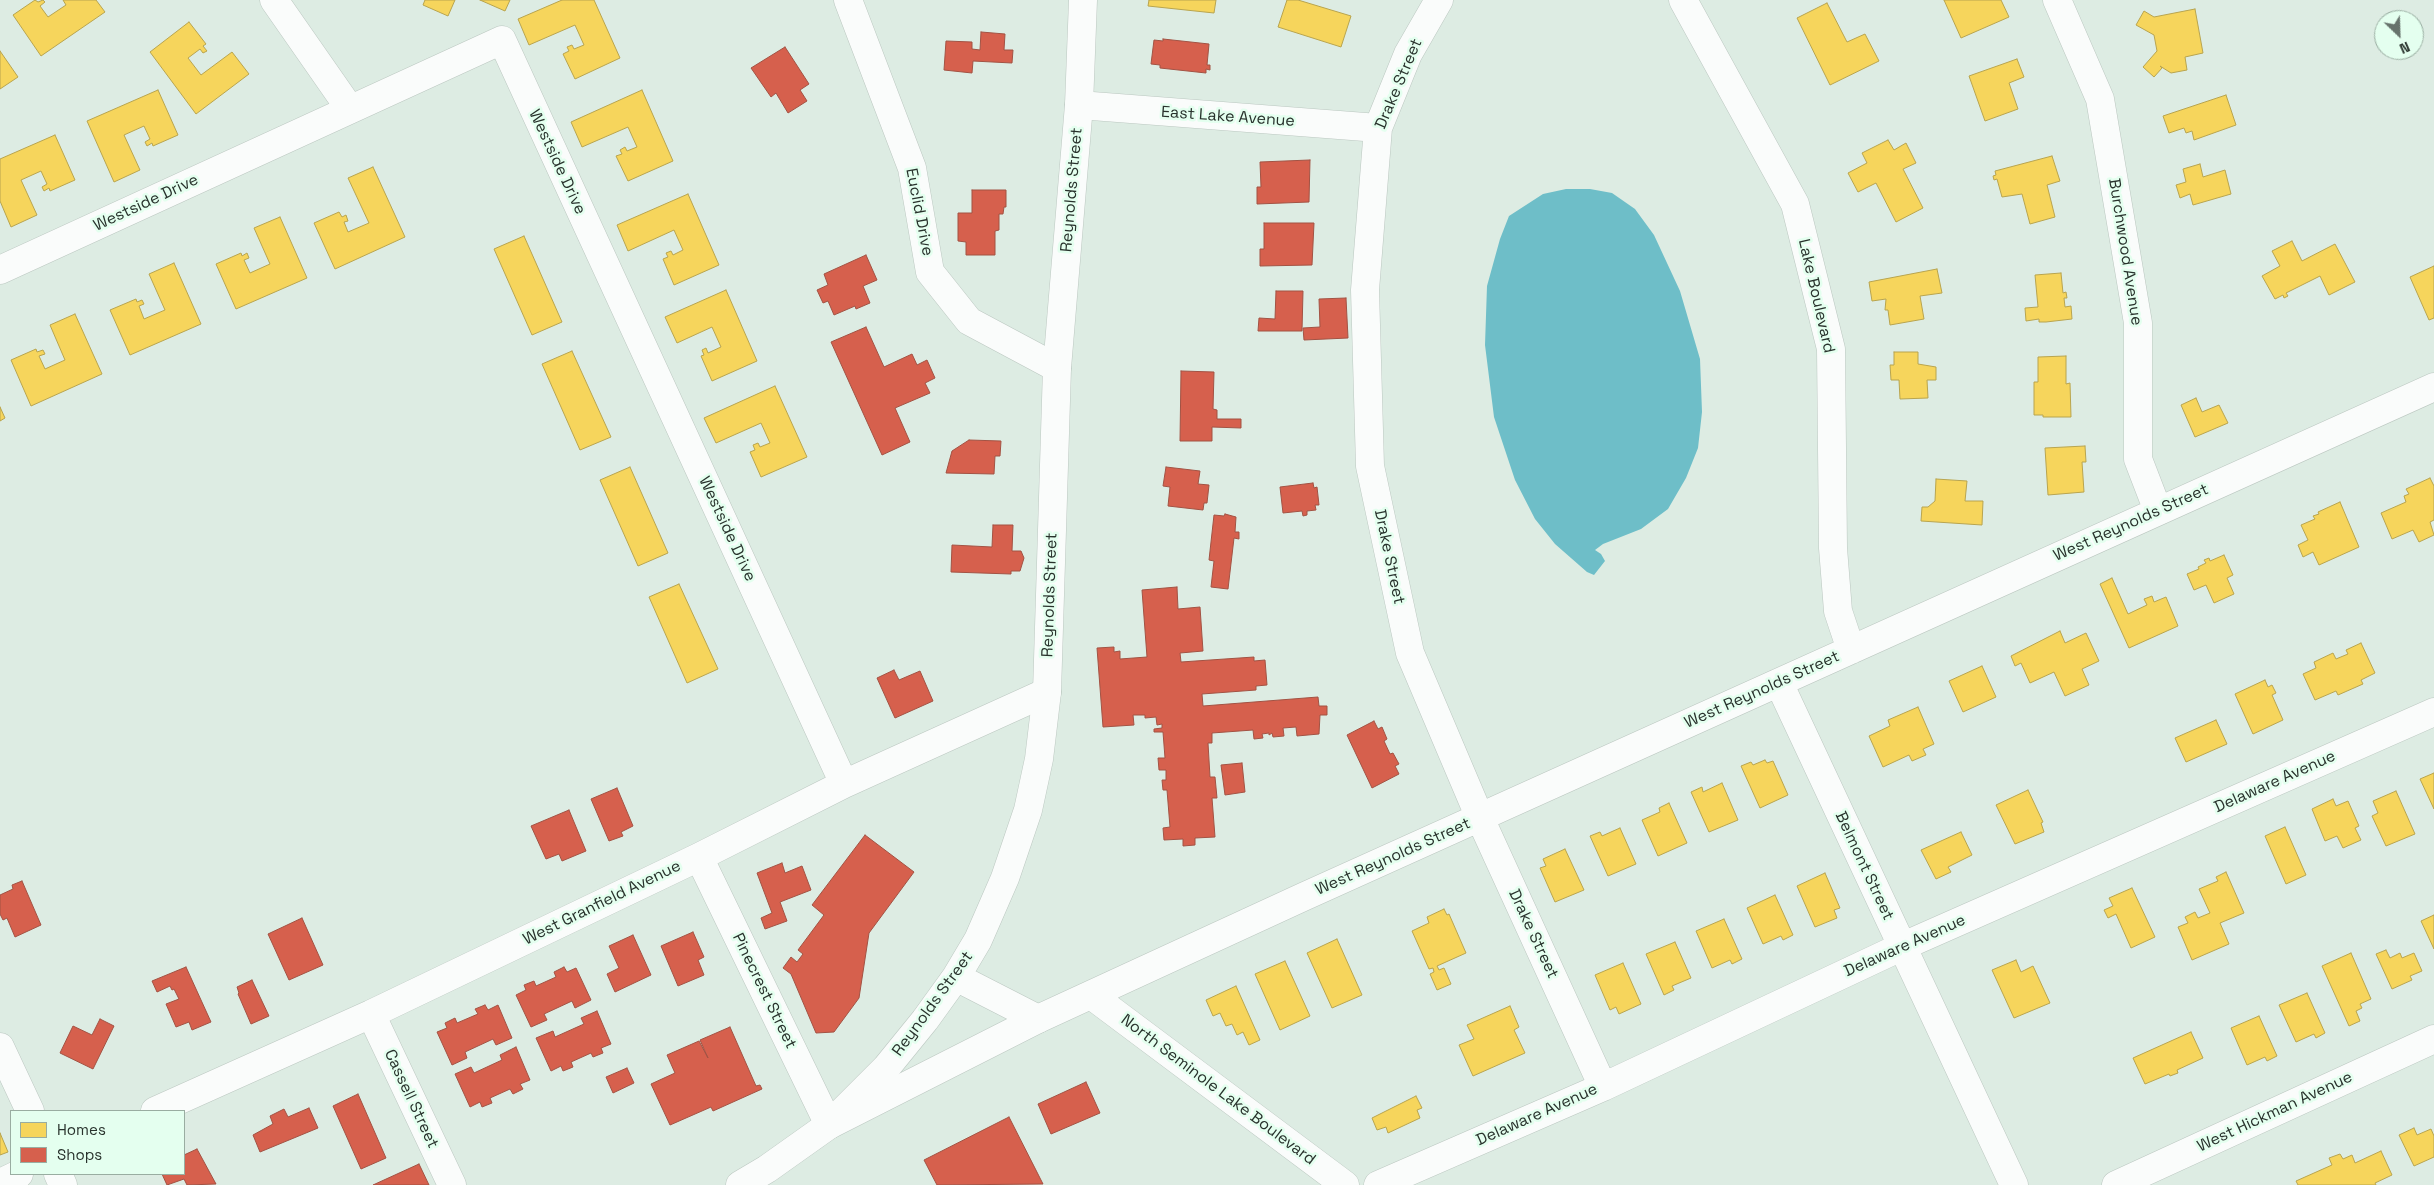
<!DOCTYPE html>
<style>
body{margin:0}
#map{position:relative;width:2434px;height:1185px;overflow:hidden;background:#ddece3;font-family:"Space Grotesk",sans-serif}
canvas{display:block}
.legend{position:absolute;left:10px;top:1110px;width:175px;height:65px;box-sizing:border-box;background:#e4ffef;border:1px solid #99ada1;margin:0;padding:6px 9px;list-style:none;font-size:15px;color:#28322c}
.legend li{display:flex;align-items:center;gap:10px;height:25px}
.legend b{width:25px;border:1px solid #99ada1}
.north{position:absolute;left:2374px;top:10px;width:50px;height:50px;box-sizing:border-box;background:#e4ffef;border:1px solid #99ada1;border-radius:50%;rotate:156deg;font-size:14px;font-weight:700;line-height:20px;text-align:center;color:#28322c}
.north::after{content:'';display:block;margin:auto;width:18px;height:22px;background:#67736c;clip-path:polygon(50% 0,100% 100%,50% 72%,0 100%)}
</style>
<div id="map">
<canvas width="2434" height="1185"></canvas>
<ul class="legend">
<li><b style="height:14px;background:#f6d55c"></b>Homes</li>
<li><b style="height:14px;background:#d6604d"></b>Shops</li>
</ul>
<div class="north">N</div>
</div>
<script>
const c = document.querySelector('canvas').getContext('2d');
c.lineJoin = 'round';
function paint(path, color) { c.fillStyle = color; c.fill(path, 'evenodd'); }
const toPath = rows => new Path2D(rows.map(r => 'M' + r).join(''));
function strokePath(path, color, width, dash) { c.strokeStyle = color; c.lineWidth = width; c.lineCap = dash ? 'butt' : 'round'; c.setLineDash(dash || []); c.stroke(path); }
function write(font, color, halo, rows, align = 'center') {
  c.font = font + ' "Space Grotesk",sans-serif'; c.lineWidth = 5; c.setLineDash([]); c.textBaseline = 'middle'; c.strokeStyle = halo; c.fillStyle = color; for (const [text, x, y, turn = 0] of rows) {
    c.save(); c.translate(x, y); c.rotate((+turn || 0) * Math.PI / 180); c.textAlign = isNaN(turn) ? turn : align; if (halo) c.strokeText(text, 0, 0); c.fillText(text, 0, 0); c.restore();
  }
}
paint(toPath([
 [1566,189,1590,189,1612,193,1635,209,1654,235,1680,291,1700,359,1702,412,1698,448,1686,478,1668,509,1641,529,1603,544,1595,550,1601,554,1605,561,1594,575,1587,572,1555,544,1535,519,1515,480,1494,417,1485,345,1487,286,1500,239,1509,216,1543,194]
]), '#6ebec8');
const homes = toPath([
 [35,0,38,2,43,0,45,2,40,6,48,17,66,5,63,0,96,0,105,12,41,56,13,15,35,0],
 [425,0,455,0,448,16,423,5,425,0],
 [480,0,510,0,505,11,480,0],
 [562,0,594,0,620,58,575,79,563,54,569,51,567,47,572,45,574,49,584,45,575,25,529,45,518,19,562,0],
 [1149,0,1216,0,1214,13,1148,6,1149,0],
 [1287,0,1298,0,1351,16,1341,47,1278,27,1287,0],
 [1944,0,2001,0,2009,17,1961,38,1944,0],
 [1827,3,1847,42,1865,34,1879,61,1830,85,1797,18,1827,3],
 [2195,9,2203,53,2185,57,2187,70,2171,73,2160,66,2162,68,2154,77,2143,67,2157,51,2154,35,2136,25,2144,11,2154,17,2195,9],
 [189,22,206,44,203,46,207,51,203,53,200,49,188,58,201,75,232,52,249,74,196,114,150,52,189,22],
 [0,51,18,77,0,89,0,51],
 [2017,59,2024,77,2009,83,2018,109,1985,121,1969,76,2017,59],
 [158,90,178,135,153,146,152,143,147,146,145,142,150,139,144,126,124,135,140,170,114,182,87,121,158,90],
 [642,90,673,161,628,181,616,156,622,154,620,150,625,147,627,151,637,147,628,127,582,147,571,122,642,90],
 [2226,95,2236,125,2194,140,2192,131,2186,133,2184,128,2169,133,2163,116,2226,95],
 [55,135,75,180,50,191,49,188,44,191,42,187,47,184,41,171,21,180,37,215,11,227,0,201,0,159,55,135],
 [1888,140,1894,150,1906,143,1916,163,1903,169,1923,208,1896,222,1876,183,1858,192,1848,173,1867,163,1862,153,1888,140],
 [2052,156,2060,181,2047,185,2055,217,2030,224,2022,194,2002,197,1997,179,1994,180,1993,176,1996,175,1995,171,2052,156],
 [2200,164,2203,177,2225,170,2231,194,2193,205,2190,194,2180,198,2176,185,2186,182,2183,169,2200,164],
 [373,167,405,237,335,269,314,223,339,212,342,217,346,215,348,221,344,222,348,232,369,223,348,178,373,167],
 [688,194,719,265,674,285,663,259,668,257,666,253,671,251,673,255,683,250,674,230,628,251,617,225,688,194],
 [280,217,307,278,236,309,216,264,241,253,242,256,247,253,249,258,244,260,250,273,270,264,254,228,280,217],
 [524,236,562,322,532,335,494,249,524,236],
 [2292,241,2302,261,2335,244,2355,282,2329,295,2320,276,2286,293,2288,296,2284,298,2283,295,2275,299,2262,276,2280,266,2272,251,2292,241],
 [174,263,201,324,130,355,110,310,136,299,137,302,142,300,144,304,139,306,144,319,165,310,149,274,174,263],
 [2434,266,2434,318,2429,320,2410,277,2434,266],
 [1937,269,1942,293,1920,296,1924,319,1890,325,1888,310,1885,310,1886,299,1872,301,1869,282,1937,269],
 [2061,273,2063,293,2066,292,2067,298,2064,298,2065,307,2071,306,2072,319,2046,322,2039,322,2039,319,2026,321,2025,308,2038,307,2035,275,2061,273],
 [726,290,757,361,712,381,701,356,704,355,702,350,706,348,708,353,721,347,712,327,677,343,665,317,726,290],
 [75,314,102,374,31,406,11,360,36,349,37,352,43,350,45,354,39,356,45,369,65,360,50,325,75,314],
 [572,351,611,437,580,450,542,364,572,351],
 [1894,352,1918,352,1918,364,1936,367,1936,380,1927,380,1928,398,1900,399,1899,380,1891,380,1890,365,1894,365,1894,352],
 [2066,356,2066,384,2070,383,2071,417,2043,417,2043,415,2034,415,2034,382,2038,382,2038,357,2066,356],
 [775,386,807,457,761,477,750,452,755,450,753,445,758,443,760,447,770,443,761,423,716,443,704,418,775,386],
 [2196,398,2202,412,2219,405,2228,423,2195,437,2181,405,2196,398],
 [0,407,5,418,0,421,0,407],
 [2085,446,2086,462,2082,462,2084,492,2048,495,2045,448,2085,446],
 [630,467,668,553,638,566,600,480,630,467],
 [2430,478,2434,486,2434,520,2430,522,2434,535,2419,542,2413,530,2392,539,2381,513,2406,502,2404,496,2409,494,2406,489,2430,478],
 [1936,479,1967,481,1965,501,1983,501,1982,525,1921,521,1922,507,1928,507,1935,501,1936,479],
 [2340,502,2359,547,2319,565,2313,552,2303,557,2298,545,2308,540,2301,525,2315,519,2313,516,2319,514,2318,512,2340,502],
 [2224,555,2233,575,2227,578,2234,594,2214,603,2206,585,2194,590,2187,574,2199,569,2198,567,2206,563,2204,560,2209,558,2210,561,2224,555],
 [2112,578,2128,614,2147,605,2144,599,2152,596,2154,602,2166,597,2178,626,2129,648,2100,584,2112,578],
 [679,584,718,669,687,683,649,597,679,584],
 [2060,631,2065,643,2086,633,2099,661,2082,669,2089,685,2065,696,2054,672,2030,683,2021,663,2015,666,2011,656,2060,631],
 [2361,643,2375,673,2361,680,2363,684,2338,695,2336,691,2315,700,2303,674,2316,668,2314,662,2333,653,2336,659,2348,654,2346,650,2361,643],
 [1982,666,1996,697,1963,712,1949,681,1982,666],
 [2265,680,2268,687,2272,685,2276,693,2272,695,2283,720,2253,734,2235,694,2265,680],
 [1918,707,1934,744,1923,749,1926,755,1912,761,1909,755,1883,767,1869,736,1890,726,1888,720,1918,707],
 [2216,720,2227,744,2186,762,2175,738,2216,720],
 [1765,760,1767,763,1773,761,1788,795,1760,808,1741,766,1751,762,1753,765,1765,760],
 [2434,773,2434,809,2420,779,2434,773],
 [1722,783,1738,820,1709,832,1691,792,1702,787,1703,792,1722,783],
 [2028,790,2043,822,2041,823,2044,832,2015,844,1996,805,2028,790],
 [2396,791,2415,834,2386,846,2372,816,2378,813,2373,801,2396,791],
 [2333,799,2336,806,2348,801,2359,826,2355,828,2361,840,2343,848,2337,836,2325,841,2312,809,2333,799],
 [1669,803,1687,843,1658,856,1642,820,1660,812,1659,808,1669,803],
 [2285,827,2306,875,2286,884,2265,836,2285,827],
 [1620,828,1636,864,1608,876,1590,836,1600,832,1602,836,1620,828],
 [1961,832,1972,855,1948,867,1951,872,1936,879,1921,850,1961,832],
 [1565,849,1584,890,1555,902,1540,868,1546,866,1543,859,1565,849],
 [2226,872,2244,913,2220,923,2229,944,2192,960,2178,927,2188,923,2185,917,2195,912,2198,918,2210,913,2199,889,2218,881,2216,877,2226,872],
 [1825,873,1840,908,1834,910,1837,918,1815,927,1797,886,1825,873],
 [2132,888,2155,937,2131,948,2116,914,2108,918,2104,910,2113,906,2109,898,2132,888],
 [1775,895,1793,935,1783,940,1781,936,1763,944,1747,908,1775,895],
 [1444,909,1447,915,1449,914,1466,953,1437,966,1439,970,1444,968,1451,984,1437,990,1430,974,1434,972,1433,968,1429,969,1412,931,1429,923,1427,917,1444,909],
 [2434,915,2434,949,2421,921,2434,915],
 [1724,919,1742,959,1732,964,1730,960,1712,968,1696,931,1724,919],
 [1337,939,1362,995,1332,1008,1307,953,1337,939],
 [1675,942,1691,978,1672,986,1674,990,1664,995,1646,954,1675,942],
 [2386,950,2390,958,2400,953,2402,958,2414,953,2422,971,2410,976,2412,980,2392,989,2376,954,2386,950],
 [2351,953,2371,999,2360,1004,2362,1008,2356,1011,2360,1021,2349,1026,2322,966,2351,953],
 [2016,960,2021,972,2033,966,2050,1003,2014,1018,1992,970,2016,960],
 [1285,961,1310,1016,1280,1030,1255,974,1285,961],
 [1623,963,1641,1004,1619,1014,1616,1007,1610,1010,1595,975,1623,963],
 [1236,986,1260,1040,1249,1045,1243,1032,1237,1035,1232,1024,1226,1026,1220,1013,1213,1016,1206,1000,1236,986],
 [2307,993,2325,1033,2316,1038,2314,1034,2296,1042,2279,1005,2307,993],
 [1510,1006,1519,1027,1514,1030,1525,1053,1473,1076,1459,1045,1474,1039,1467,1025,1510,1006],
 [2259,1016,2277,1056,2267,1061,2265,1057,2247,1065,2231,1028,2259,1016],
 [2191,1032,2203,1058,2177,1070,2178,1073,2170,1076,2169,1074,2145,1084,2133,1058,2191,1032],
 [1416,1096,1422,1108,1417,1110,1420,1118,1388,1133,1386,1127,1377,1130,1372,1118,1416,1096],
 [2414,1128,2417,1135,2431,1129,2434,1136,2434,1157,2414,1166,2399,1135,2414,1128],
 [0,1133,8,1152,0,1155,0,1133],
 [2381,1151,2392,1175,2375,1183,2376,1185,2298,1185,2296,1181,2332,1165,2329,1158,2340,1154,2343,1159,2352,1155,2355,1163,2381,1151]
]);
paint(homes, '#f6d55c');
strokePath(homes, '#b8a44e', 1);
const shops = toPath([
 [981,32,1005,34,1004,50,1013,50,1012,63,973,61,972,73,944,70,946,41,972,42,972,49,980,50,981,32],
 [1163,39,1209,44,1207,65,1210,65,1210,70,1206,69,1206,73,1160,68,1160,65,1151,64,1154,40,1163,41,1163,39],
 [785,47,809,84,800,90,807,101,788,113,776,93,771,97,751,68,785,47],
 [1310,160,1309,202,1257,204,1257,187,1261,187,1260,162,1310,160],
 [972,190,1006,190,1006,207,1004,207,1003,214,999,214,999,230,995,231,995,255,966,255,966,242,958,241,958,213,972,213,972,190],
 [1264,223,1314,223,1312,265,1260,266,1260,249,1264,249,1264,223],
 [866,255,877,280,863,286,870,303,856,309,855,306,834,315,828,301,823,303,817,290,828,285,824,274,866,255],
 [1276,291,1303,291,1302,331,1258,331,1259,318,1275,319,1276,291],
 [1346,298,1348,338,1304,340,1303,328,1320,327,1319,299,1346,298],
 [866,327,884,367,912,354,917,365,927,360,935,378,925,383,930,393,895,408,910,442,882,455,831,342,866,327],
 [1181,371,1214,372,1213,409,1217,410,1217,419,1241,419,1241,428,1212,427,1212,441,1180,441,1181,371],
 [969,440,1001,441,1000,456,995,456,994,474,946,473,952,451,969,440],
 [1166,467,1200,471,1198,484,1209,485,1207,503,1204,503,1203,510,1168,506,1170,487,1163,486,1166,467],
 [1313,483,1314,488,1317,487,1319,505,1315,505,1316,510,1307,511,1307,515,1303,516,1302,511,1283,513,1280,487,1313,483],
 [1225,514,1236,517,1235,532,1239,532,1239,539,1234,538,1228,589,1211,587,1214,561,1209,560,1214,515,1224,516,1225,514],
 [993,525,1013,525,1012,551,1021,551,1024,558,1020,571,1011,571,1011,574,951,572,952,545,992,547,993,525],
 [1177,587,1178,609,1200,607,1203,651,1180,653,1181,662,1254,657,1254,661,1265,660,1267,685,1256,686,1256,690,1202,694,1203,706,1318,697,1319,706,1327,706,1327,715,1320,715,1319,734,1297,736,1296,727,1283,728,1284,736,1273,737,1272,733,1269,735,1269,733,1262,734,1263,738,1254,739,1253,730,1212,733,1212,743,1208,743,1210,777,1215,777,1217,798,1212,798,1215,837,1195,838,1195,845,1183,846,1183,839,1164,840,1163,828,1170,827,1167,790,1163,790,1162,780,1166,780,1166,770,1159,770,1158,758,1165,758,1163,732,1154,732,1154,729,1162,728,1162,724,1157,725,1156,717,1145,718,1145,715,1133,715,1134,725,1103,727,1097,648,1114,647,1114,652,1120,651,1120,659,1147,657,1142,590,1177,587],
 [894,670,899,680,920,671,933,701,895,718,877,678,894,670],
 [1374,721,1378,729,1382,727,1387,739,1384,741,1390,754,1393,753,1399,764,1395,766,1399,774,1372,788,1347,735,1374,721],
 [1242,763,1245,792,1225,795,1221,765,1242,763],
 [617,788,633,826,621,832,623,836,609,841,591,799,617,788],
 [569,810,586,851,562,861,559,854,546,859,531,826,569,810],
 [865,835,914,872,869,933,859,998,834,1032,816,1033,791,974,783,968,791,957,797,962,803,954,798,950,824,915,812,905,865,835],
 [782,863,785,873,802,866,811,890,780,902,787,921,765,929,761,918,772,913,757,873,782,863],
 [22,881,41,925,15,937,7,918,3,920,0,914,0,895,13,889,12,885,22,881],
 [302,918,323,965,289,980,268,934,302,918],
 [693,932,704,957,698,960,704,975,678,986,661,946,693,932],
 [633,935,651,975,615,992,607,974,619,968,609,946,633,935],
 [186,967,211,1022,192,1030,189,1022,176,1027,166,1004,179,999,174,989,172,990,170,986,157,992,152,981,186,967],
 [564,967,567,972,576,968,591,1000,575,1008,572,1001,544,1014,547,1020,531,1027,516,995,526,990,524,985,534,981,536,986,556,977,554,972,564,967],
 [252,980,269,1016,251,1024,238,994,239,993,237,987,252,980],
 [485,1005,488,1010,498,1005,512,1038,496,1045,493,1039,465,1052,467,1058,452,1065,437,1032,447,1028,445,1023,455,1018,457,1023,478,1014,475,1009,485,1005],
 [597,1011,611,1044,601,1048,603,1053,593,1057,591,1053,571,1062,573,1067,563,1071,561,1066,551,1071,536,1038,553,1031,555,1037,584,1024,581,1018,597,1011],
 [100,1019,114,1026,93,1069,60,1053,73,1026,92,1035,100,1019],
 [730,1027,756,1086,760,1085,762,1089,713,1111,711,1107,670,1125,651,1084,675,1073,667,1055,699,1041,708,1058,700,1040,730,1027],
 [516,1047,530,1080,520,1084,523,1089,513,1094,510,1089,490,1098,492,1103,482,1107,480,1102,470,1107,455,1074,471,1067,474,1073,502,1060,500,1055,516,1047],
 [627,1068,634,1083,613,1093,606,1077,627,1068],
 [1086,1082,1100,1113,1051,1134,1038,1104,1086,1082],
 [358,1094,386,1158,361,1169,333,1106,358,1094],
 [309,1108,318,1128,260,1152,253,1135,273,1124,270,1116,284,1109,288,1117,309,1108],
 [1009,1117,1043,1184,937,1185,924,1160,1009,1117],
 [197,1149,216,1184,187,1185,184,1179,167,1185,162,1174,184,1174,184,1155,197,1149],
 [419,1164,429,1185,373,1185,419,1164]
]);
paint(shops, '#d6604d');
strokePath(shops, '#a25243', 1);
const minor = toPath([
 [274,0,350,109],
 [848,0,912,168,930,272,969,321,1057,368],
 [1439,0,1408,54,1378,128,1365,290,1370,466,1410,653,1480,818,1603,1087],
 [1683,0,1795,204,1831,349,1833,548,1838,611,1851,650],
 [2057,0,2100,99,2138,323,2138,459,2158,511],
 [1079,105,1378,128],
 [0,270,502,40,844,784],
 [1779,683,2014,1185],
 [699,857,829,1125,1038,1019,1303,897,2434,387],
 [1091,995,1345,1185],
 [371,1014,452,1185],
 [0,1047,30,1111],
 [155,1111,371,1014,699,857,844,784,1047,692],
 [58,1174,63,1185],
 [0,1183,19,1174],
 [1378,1185,1603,1087,1901,947,2434,712],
 [2116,1185,2434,1039]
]);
const major = toPath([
 [956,977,1038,1019],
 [740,1185,767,1169,829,1125,886,1068,925,1020,956,977,978,940,1005,878,1028,810,1039,759,1047,692,1057,368,1079,105,1083,0]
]);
strokePath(minor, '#bbc7c0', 29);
strokePath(major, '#bbc7c0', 29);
strokePath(minor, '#fafcfb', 28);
strokePath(major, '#fafcfb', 28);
write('16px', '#28322c', '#e4ffef', [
 ["Drake Street",1399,84,-67],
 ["East Lake Avenue",1228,117,4],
 ["Westside Drive",557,162,65],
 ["Reynolds Street",1072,190,-85],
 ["Westside Drive",146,203,-25],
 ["Euclid Drive",919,212,79],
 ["Burchwood Avenue",2125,252,81],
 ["Lake Boulevard",1816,296,77],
 ["West Reynolds Street",2131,523,-24],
 ["Westside Drive",727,529,65],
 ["Drake Street",1389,557,78],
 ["Reynolds Street",1050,595,-88],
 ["West Reynolds Street",1762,690,-24],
 ["Delaware Avenue",2275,782,-24],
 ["West Reynolds Street",1393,857,-24],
 ["Belmont Street",1864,866,65],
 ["West Granfield Avenue",602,903,-26],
 ["Drake Street",1533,934,65],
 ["Delaware Avenue",1905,946,-24],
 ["Pinecrest Street",764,991,64],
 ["Reynolds Street",933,1004,-54],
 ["North Seminole Lake Boulevard",1218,1090,37],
 ["Cassell Street",411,1099,65],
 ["West Hickman Avenue",2275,1112,-25],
 ["Delaware Avenue",1537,1115,-24]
]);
</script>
